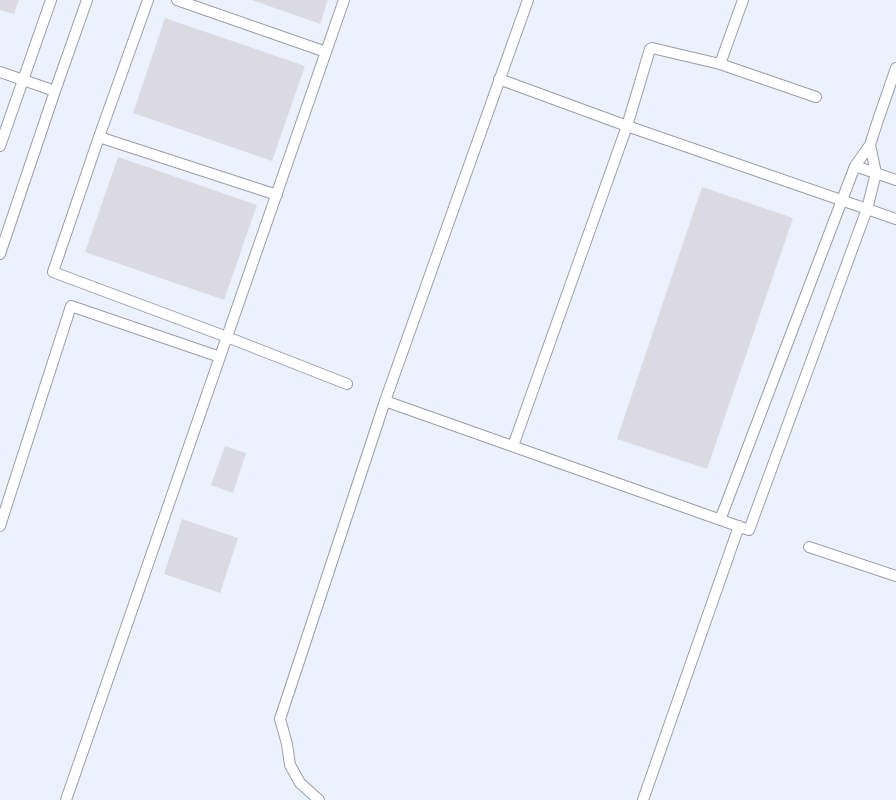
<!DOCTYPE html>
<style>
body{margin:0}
canvas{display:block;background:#f9fafe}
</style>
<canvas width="896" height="800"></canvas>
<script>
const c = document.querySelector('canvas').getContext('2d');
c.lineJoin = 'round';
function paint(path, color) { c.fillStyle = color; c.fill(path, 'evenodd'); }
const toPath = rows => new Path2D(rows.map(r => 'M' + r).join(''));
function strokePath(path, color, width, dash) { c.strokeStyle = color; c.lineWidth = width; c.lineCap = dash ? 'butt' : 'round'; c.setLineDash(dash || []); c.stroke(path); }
paint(toPath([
 [0,0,896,0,896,800,0,800]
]), '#ecf1fe');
paint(toPath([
 [0,0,19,0,14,14,0,10],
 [252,0,328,0,320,24],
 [165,18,305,66,272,161,133,113],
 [118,157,257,205,224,300,85,252],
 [702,187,793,218,707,469,617,439],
 [225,446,246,453,233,493,211,485],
 [182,519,238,538,220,593,164,574]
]), '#dbdae3');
const service = toPath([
 [148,0,99,137,53,272,227,337,347,384],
 [177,0,326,52],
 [720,64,743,0],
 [0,72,55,91],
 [499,79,627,126,896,219],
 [99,137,277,195],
 [0,146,51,0],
 [855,166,896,180],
 [0,254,55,91,87,0],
 [385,401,749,530,867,209,876,173,870,145],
 [513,446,627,126,650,49,652,48,720,64,816,97],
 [720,520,855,166,870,145,877,123,896,68],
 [0,526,71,306,220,357],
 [809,547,896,576],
 [66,800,344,0],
 [319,800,300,783,290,765,287,744,280,719,385,401,528,0],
 [643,800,739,526]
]);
strokePath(service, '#9b9ea6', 12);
strokePath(service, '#fff', 10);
</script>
